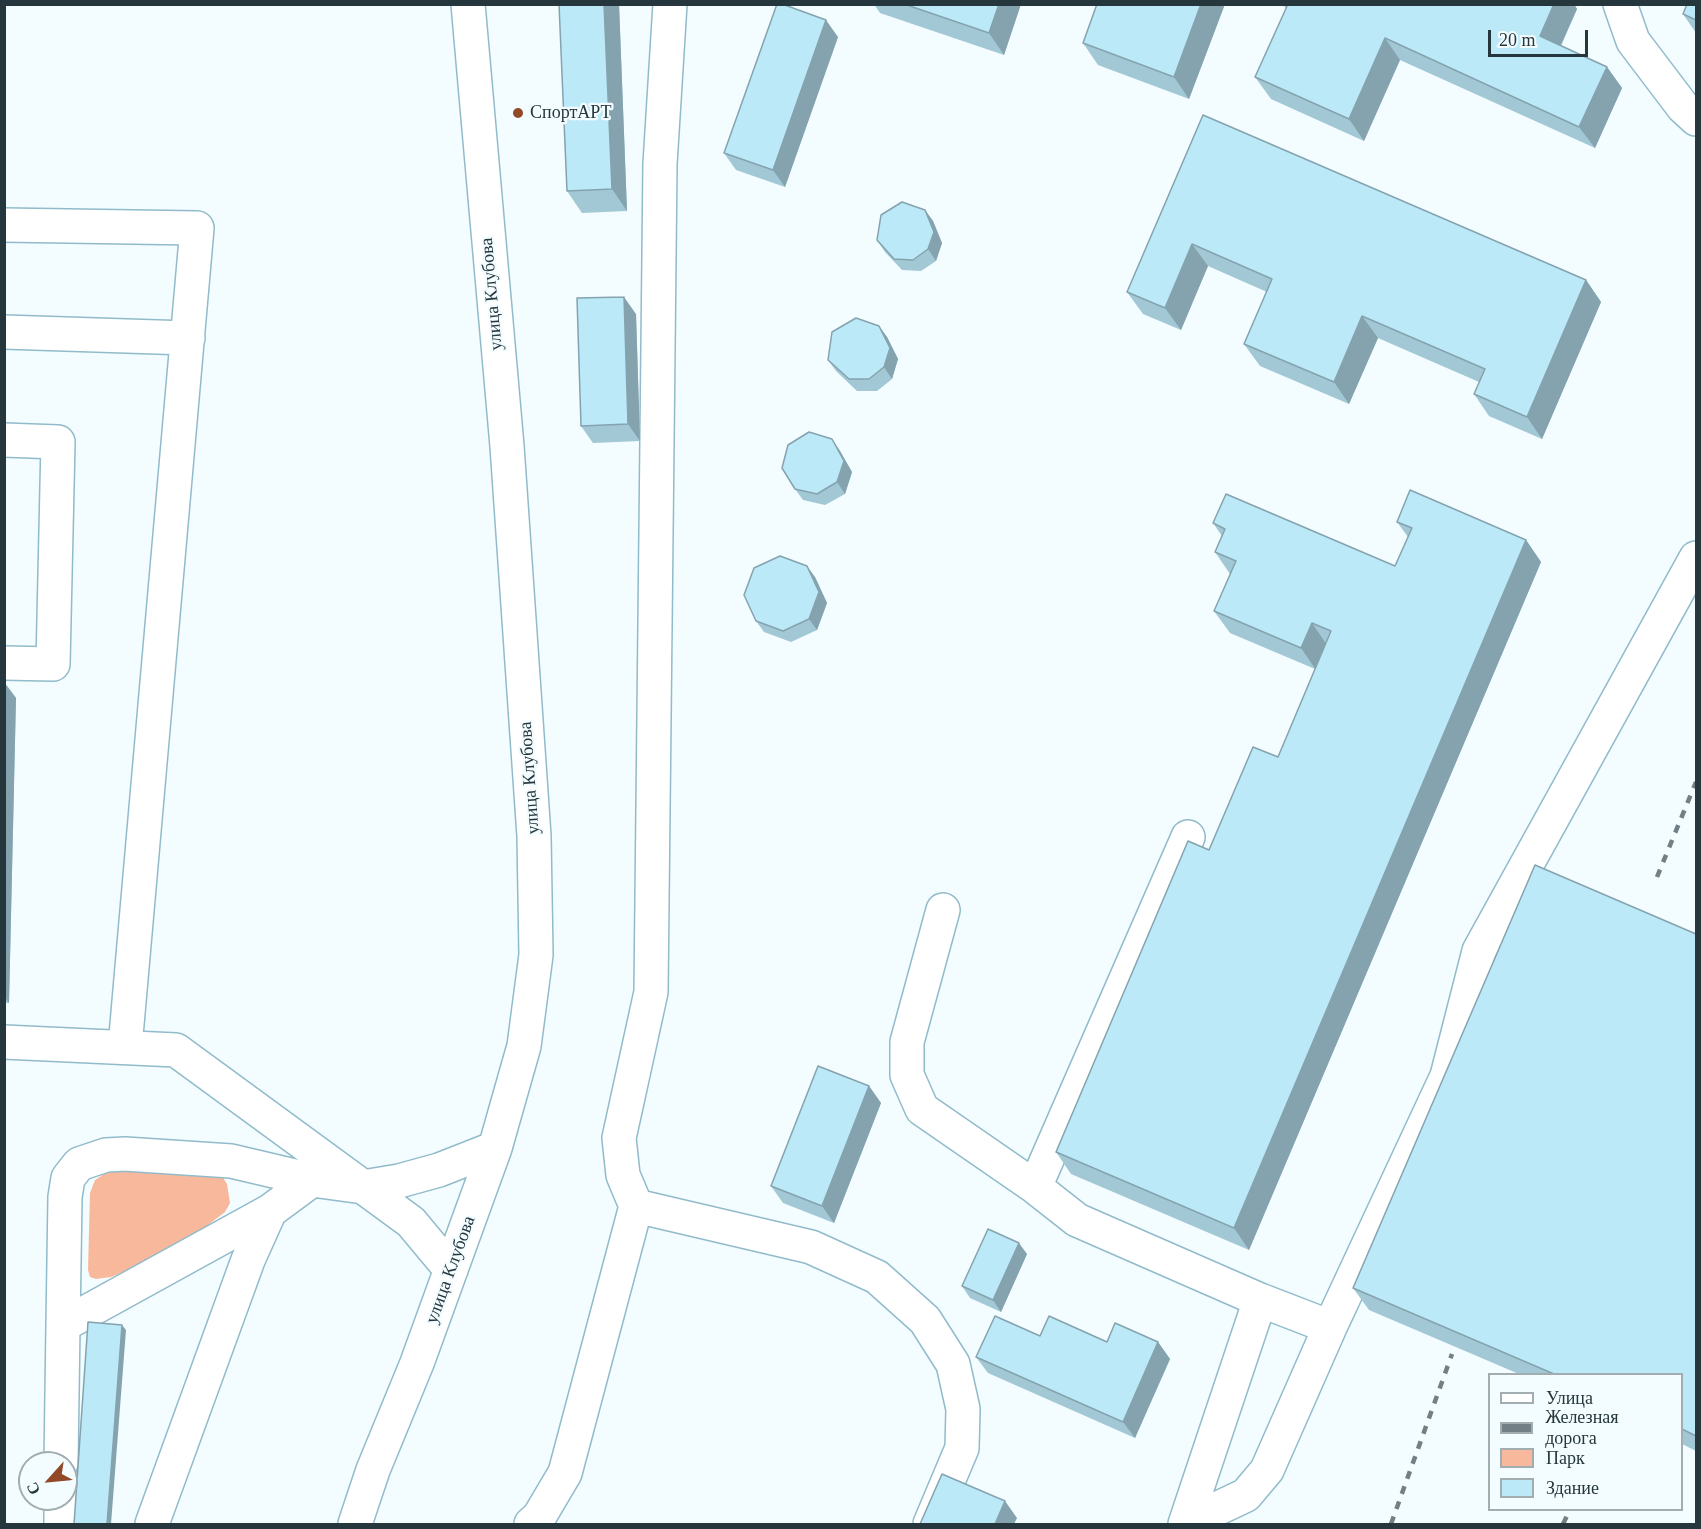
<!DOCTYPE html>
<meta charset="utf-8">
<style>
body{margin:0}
#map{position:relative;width:1701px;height:1529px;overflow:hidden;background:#f3fcff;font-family:Georgia,serif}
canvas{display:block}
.frame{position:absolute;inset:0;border:6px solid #25373c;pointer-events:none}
.legend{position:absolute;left:1488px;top:1373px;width:195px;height:138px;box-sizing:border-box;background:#f3fcff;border:2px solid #a1adb1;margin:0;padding:8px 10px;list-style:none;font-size:18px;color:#25373c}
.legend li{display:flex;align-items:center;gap:12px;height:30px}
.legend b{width:30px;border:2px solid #a1adb1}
.north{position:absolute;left:18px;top:1451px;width:60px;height:60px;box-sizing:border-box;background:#f3fcff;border:2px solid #a1adb1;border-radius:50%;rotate:243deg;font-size:16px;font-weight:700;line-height:24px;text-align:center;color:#25373c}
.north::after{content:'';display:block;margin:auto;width:21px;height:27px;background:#914927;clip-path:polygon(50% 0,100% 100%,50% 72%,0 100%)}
.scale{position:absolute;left:1488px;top:30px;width:100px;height:27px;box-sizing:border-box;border:3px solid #25373c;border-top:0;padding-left:8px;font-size:18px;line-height:21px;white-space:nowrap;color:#25373c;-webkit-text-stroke:4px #f3fcff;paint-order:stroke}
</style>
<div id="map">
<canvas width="1701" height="1529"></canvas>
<div class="frame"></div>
<ul class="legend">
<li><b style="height:8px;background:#fff"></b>Улица</li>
<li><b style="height:8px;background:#728085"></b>Железная дорога</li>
<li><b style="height:16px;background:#f8b89c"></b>Парк</li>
<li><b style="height:16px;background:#bce9f8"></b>Здание</li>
</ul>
<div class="north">С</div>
<div class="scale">20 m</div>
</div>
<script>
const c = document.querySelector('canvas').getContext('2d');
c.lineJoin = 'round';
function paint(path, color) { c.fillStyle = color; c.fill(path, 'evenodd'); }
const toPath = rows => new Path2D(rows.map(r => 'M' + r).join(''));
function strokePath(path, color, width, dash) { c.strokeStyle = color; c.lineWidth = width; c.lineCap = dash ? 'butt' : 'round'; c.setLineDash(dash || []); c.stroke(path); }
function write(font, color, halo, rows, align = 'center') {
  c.font = font + ' Georgia,serif'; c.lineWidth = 4.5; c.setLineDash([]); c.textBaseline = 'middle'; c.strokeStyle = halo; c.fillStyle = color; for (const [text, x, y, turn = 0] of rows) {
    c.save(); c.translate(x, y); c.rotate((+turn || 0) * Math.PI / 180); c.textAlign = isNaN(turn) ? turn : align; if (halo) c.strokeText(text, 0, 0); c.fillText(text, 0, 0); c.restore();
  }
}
paint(toPath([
 [116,1166,222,1176,227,1184,230,1203,225,1212,200,1231,136,1267,111,1277,96,1279,90,1277,88,1270,90,1193,95,1180]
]), '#f8b89c');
const minor = toPath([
 [1620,4,1633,41,1683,107,1696,119],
 [4,225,197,228,125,1047],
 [4,332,188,338],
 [4,440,58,442,53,664,4,663],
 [943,910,907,1042,907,1075,922,1109,1035,1187,1077,1220,1260,1300,1185,1524],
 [4,1042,176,1050,411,1222,451,1270],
 [1035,1187,1188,837],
 [636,1206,811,1247,877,1277,925,1320,953,1364,963,1409,962,1448,930,1524],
 [1260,1300,1330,1327],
 [63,1325,65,1197,68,1178,79,1164,106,1155,125,1154,231,1161,312,1180],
 [61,1463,63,1325,270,1211],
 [61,1524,61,1499],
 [152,1524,248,1260,270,1211,312,1180,363,1187,399,1181,439,1170,495,1148],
 [355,1524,373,1470,417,1363,495,1148,524,1046,536,955,534,836,507,446,468,4],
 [531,1524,539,1517,565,1473,636,1206,623,1175,619,1138,651,992,660,164,670,4],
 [1185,1524,1246,1495,1267,1470,1330,1327,1447,1076,1479,951,1696,558]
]);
strokePath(minor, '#91bbca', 36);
strokePath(minor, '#fff', 33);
strokePath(toPath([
 [1657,877,1696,782],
 [1391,1524,1452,1354],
 [1563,1524,1570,1510]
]), '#728085', 4.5, [8, 8]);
paint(toPath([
 [559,4,619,4,627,211,582,213,567,191],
 [874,4,1021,4,1004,55,880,13],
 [1225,4,1189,99,1098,65,1083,43],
 [1283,4,1574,4,1577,9,1561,46,1607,67,1622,88,1595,148,1400,60,1364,141,1271,99,1255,77,1286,9],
 [1696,4,1696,33,1683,14],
 [838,37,785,187,736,170,724,153],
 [1203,115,1586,280,1601,302,1542,439,1489,416,1474,394,1479,382,1378,338,1349,404,1260,366,1244,344,1267,292,1208,266,1181,330,1143,314,1127,292],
 [925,210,933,221,942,243,936,261,921,271,902,270,885,252,877,240],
 [636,314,640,441,593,443,581,426],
 [879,326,887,337,898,359,892,379,877,391,857,391,836,371,828,360],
 [832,439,840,451,852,472,845,494,825,505,803,500,795,489],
 [1397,522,1526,540,1541,562,1249,1250,1071,1174,1056,1152,1209,850,1278,757,1315,669,1230,633,1214,611,1230,574,1215,552,1222,536,1213,523,1395,566,1408,537],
 [815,577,827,603,817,630,791,642,764,632,756,621],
 [4,682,16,698,9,1003,4,1003],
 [1696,934,1696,1451,1682,1444,1682,1374,1519,1374,1369,1310,1353,1288],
 [869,1086,881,1103,834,1223,783,1203,771,1186],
 [1027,1254,1001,1312,970,1298,962,1286],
 [1040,1336,1107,1342,1158,1342,1170,1359,1135,1438,988,1373,976,1357]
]), '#a2c8d5');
paint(toPath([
 [604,4,619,4,627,211,612,189],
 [999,4,1021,4,1004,55,989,33],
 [1201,4,1225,4,1189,99,1174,77],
 [1554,4,1574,4,1577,9,1555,58,1540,36],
 [826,20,838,37,785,187,773,170],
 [1385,38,1400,60,1364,141,1349,119],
 [1607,67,1622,88,1595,148,1579,127],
 [925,210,933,221,942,243,936,261,928,249],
 [1192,244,1208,266,1181,330,1165,308],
 [1586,280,1601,302,1542,439,1527,417],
 [624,297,636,314,640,441,628,424],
 [1362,316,1378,338,1349,404,1334,382],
 [879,326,887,337,898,359,892,379,884,367],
 [832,439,840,451,852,472,845,494,837,482],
 [1526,540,1541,562,1249,1250,1234,1228],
 [807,566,815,577,827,603,817,630,809,619],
 [1312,623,1327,645,1316,670,1301,648],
 [4,682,16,698,9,1003,4,996],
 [869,1086,881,1103,834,1223,822,1206],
 [1019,1243,1027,1254,1001,1312,993,1300],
 [122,1325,126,1330,111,1524,107,1524],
 [1158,1342,1170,1359,1135,1438,1123,1422],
 [1005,1501,1017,1518,1014,1524,995,1524]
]), '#84a3ae');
const building = toPath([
 [559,4,604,4,612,189,567,191,559,4],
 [777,4,782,4,826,20,773,170,724,153,777,4],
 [904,4,999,4,989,33,904,4],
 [1097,4,1201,4,1174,77,1083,43,1097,4],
 [1288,4,1554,4,1540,36,1607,67,1579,127,1385,38,1349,119,1255,77,1288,4],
 [1687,4,1696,4,1696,20,1683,14,1687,4],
 [1203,115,1586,280,1527,417,1474,394,1485,369,1362,316,1334,382,1244,344,1272,279,1192,244,1165,308,1127,292,1203,115],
 [902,202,925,210,934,232,928,249,913,260,894,259,877,240,881,215,902,202],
 [624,297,628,424,581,426,577,298,624,297],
 [856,318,879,326,890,348,884,367,869,379,849,379,828,360,832,332,856,318],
 [809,432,832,439,844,461,837,482,817,494,795,489,782,468,788,445,809,432],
 [1410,490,1526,540,1234,1228,1056,1152,1188,841,1209,850,1253,747,1278,757,1331,631,1312,623,1301,648,1214,611,1236,561,1215,552,1225,529,1213,523,1226,494,1395,566,1412,528,1397,522,1410,490],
 [780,556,807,566,819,592,809,619,783,631,756,621,744,595,754,568,780,556],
 [1535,865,1696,934,1696,1436,1682,1429,1682,1374,1554,1374,1353,1288,1535,865],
 [818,1066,869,1086,822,1206,771,1186,818,1066],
 [988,1229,1019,1243,993,1300,962,1286,988,1229],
 [995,1316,1040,1336,1049,1316,1107,1342,1115,1323,1158,1342,1123,1422,976,1357,995,1316],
 [88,1322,122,1325,107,1524,74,1524,88,1322],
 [942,1474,1005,1501,995,1524,920,1524,942,1474]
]);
paint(building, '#bce9f8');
strokePath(building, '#84a3ae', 1.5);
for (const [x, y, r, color] of [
 [518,113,6,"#914927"]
]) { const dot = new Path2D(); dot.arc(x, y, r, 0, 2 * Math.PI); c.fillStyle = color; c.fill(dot); strokePath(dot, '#f3fcff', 2); }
write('18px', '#25373c', '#f3fcff', [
 ["СпортАРТ",530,113]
], 'left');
write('18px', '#25373c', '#f3fcff', [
 ["улица Клубова",492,294,-95],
 ["улица Клубова",530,778,-94],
 ["улица Клубова",451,1270,-70]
]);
</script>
